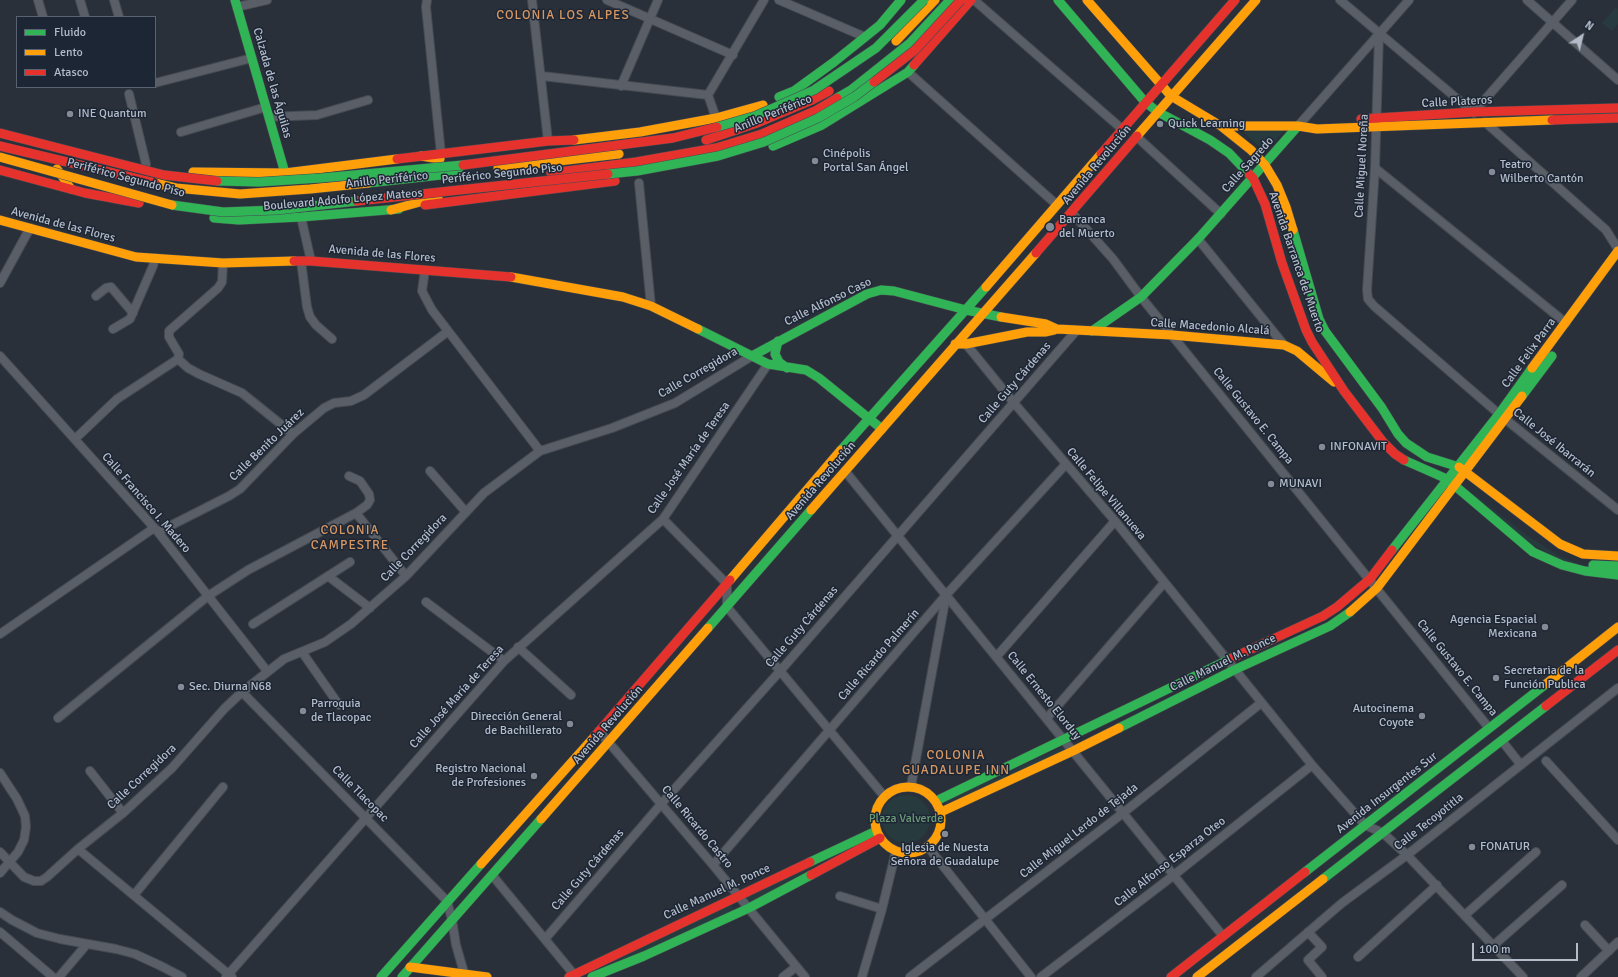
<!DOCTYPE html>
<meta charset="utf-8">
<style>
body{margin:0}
#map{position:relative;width:1618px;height:977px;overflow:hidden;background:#2a3039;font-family:Signika,sans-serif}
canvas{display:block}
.legend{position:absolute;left:16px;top:16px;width:140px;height:72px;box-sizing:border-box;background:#1d2634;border:1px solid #596270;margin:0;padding:5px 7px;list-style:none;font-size:12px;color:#b4bcca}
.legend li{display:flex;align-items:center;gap:8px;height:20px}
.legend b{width:20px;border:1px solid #596270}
.north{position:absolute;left:1562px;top:16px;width:40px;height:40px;-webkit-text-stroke:3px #1d2634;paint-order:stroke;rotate:35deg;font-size:11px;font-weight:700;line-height:16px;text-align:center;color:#b4bcca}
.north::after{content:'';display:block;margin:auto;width:14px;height:18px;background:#b4bcca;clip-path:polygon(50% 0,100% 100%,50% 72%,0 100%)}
.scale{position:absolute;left:1472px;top:943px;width:106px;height:18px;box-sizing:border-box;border:2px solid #b4bcca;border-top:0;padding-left:5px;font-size:12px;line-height:14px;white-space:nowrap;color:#b4bcca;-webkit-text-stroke:3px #1d2634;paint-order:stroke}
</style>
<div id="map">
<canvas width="1618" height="977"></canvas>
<ul class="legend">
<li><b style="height:5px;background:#30b455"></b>Fluido</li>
<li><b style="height:5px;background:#ff9f0a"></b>Lento</li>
<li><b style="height:5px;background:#e5322d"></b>Atasco</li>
</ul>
<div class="north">N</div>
<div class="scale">100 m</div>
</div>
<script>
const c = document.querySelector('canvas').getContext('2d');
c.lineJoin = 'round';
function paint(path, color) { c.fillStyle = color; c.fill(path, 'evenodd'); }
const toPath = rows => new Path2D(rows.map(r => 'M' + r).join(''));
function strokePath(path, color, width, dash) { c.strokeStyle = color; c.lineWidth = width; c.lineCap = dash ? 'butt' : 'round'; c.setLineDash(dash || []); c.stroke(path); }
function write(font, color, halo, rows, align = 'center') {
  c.font = font + ' Signika,sans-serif'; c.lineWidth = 3; c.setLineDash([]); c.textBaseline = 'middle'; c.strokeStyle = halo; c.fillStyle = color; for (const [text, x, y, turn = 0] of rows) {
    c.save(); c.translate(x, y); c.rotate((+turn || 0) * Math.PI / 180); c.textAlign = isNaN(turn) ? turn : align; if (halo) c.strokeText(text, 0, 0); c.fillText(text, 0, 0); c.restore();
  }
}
paint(toPath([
 [1616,7,1618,9,1618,24,1612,31,1602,23],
 [1286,128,1266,152,1243,132],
 [1462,485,1528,536,1559,556,1580,564,1570,566,1525,540],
 [1062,747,1066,751,947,805,945,802],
 '882 819a24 24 0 1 1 48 0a24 24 0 1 1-48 0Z',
 [867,837,751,902,746,897],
 [731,905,735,911,609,966,585,973]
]), '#273b3f');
const street = toPath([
 [38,0,43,17],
 [80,0,85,17],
 [114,0,119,17],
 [427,0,426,7,441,154],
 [532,0,548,141],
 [607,0,733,55],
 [779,0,865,37],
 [974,0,1122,129],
 [1340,0,1474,113],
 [1527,0,1618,80],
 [237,7,267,0],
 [1379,34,1375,168,1367,290,1368,299,1374,306,1499,414,1618,510],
 [908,72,1057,205],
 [542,76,708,95],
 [155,83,252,58],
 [621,86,658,0],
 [129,94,146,164],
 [708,95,764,0],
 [708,95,716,118],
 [1474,112,1572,0],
 [269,117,317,115,368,100],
 [1485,122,1606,230,1618,249],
 [1298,126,1409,0],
 [181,132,266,107],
 [1137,137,1221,214],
 [1375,168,1566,323],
 [639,183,651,306],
 [1072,213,1113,259,1141,297,1489,728],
 [301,217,311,261],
 [1198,239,1284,345],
 [301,261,307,307,310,317,316,325,332,339],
 [425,270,422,291,432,310,540,451],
 [0,283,30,228],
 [96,296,106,288,111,287,133,313],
 [113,329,130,319,153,266,155,258],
 [966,344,1014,403,1115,521,1312,765,1365,825,1383,833,1407,855,1523,977],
 [0,356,158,532,267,671],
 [178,359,188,368,199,374,242,393,293,434],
 [178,359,179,354,169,337,169,331,218,288,222,282,223,263],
 [75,439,117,399,178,359],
 [430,471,465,511],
 [845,471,1223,936],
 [356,513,406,576],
 [663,519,727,584,727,607,884,796],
 [158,532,229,496,240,489,293,434,324,408,334,403,351,401,364,395,447,332],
 [328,576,370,608],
 [426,602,504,661],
 [253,624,350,562],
 [0,634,154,528],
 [518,647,571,695],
 [302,652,339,705],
 [997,656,1115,521],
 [242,692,447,901,452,920,456,945,465,976],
 [58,718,208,596,248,570,356,513,367,505,370,500,369,494,360,481,349,476],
 [1047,718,1164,583],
 [599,731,713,865,805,977],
 [1502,741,1521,765],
 [1546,761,1618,840],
 [90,771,123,813],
 [0,773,17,799,25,816,26,827,24,840,18,852,0,873],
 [911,786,946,596],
 [928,847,1031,977],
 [78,849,232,977],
 [0,852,24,877,34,881,41,881,47,877,78,849,123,813,172,768,224,709,242,692,284,659,325,642,351,624,406,576,484,493,540,451,612,428,675,403,752,356],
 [713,865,946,595,1066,464],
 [492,875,576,977],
 [134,895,223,787],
 [840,896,882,909],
 [0,912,12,920,37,933,60,939,116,949,135,954,161,966,182,977],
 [1465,915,1536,852],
 [1585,925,1609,951],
 [0,932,53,977],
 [1308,932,1322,947,1308,960,1322,977],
 [545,939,662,803,781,670,1076,331],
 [1494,945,1562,885],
 [1358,957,1437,885],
 [59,977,87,944],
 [226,977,504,661,663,519,768,364],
 [783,977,796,967],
 [862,977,882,909,896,851],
 [910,977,1123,813,1261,703],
 [1041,977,1174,875,1312,765],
 [1256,977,1342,903,1407,855,1618,688],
 [1581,977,1618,942]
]);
const fast = toPath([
 [235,0,285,173],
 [1058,0,1145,102,1158,112,1210,140,1229,153,1249,174],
 [779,97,794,91,834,62,880,25,901,0],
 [837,98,851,90,910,43,950,0],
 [773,146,822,125,908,72,914,65],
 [368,183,459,173],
 [214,218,239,220,301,217,399,209],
 [1293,230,1319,319,1325,331,1382,408,1398,434,1406,443,1427,457,1459,467],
 [698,329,768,364,806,370,819,378,882,429],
 [1092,331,1141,297,1198,239,1298,126],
 [778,341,775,354,779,362,787,368],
 [752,356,867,294,881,290,894,291,966,310,1001,317],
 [1522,396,1552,356],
 [841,450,986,287],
 [1404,460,1447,479,1533,552,1562,565,1585,571,1618,575],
 [1392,550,1499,414,1532,368],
 [1593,565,1618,566],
 [708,628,811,510],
 [1119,728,1234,670,1330,626,1350,612],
 [936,801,1232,658],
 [810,862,876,831],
 [1305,872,1546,684],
 [1323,879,1546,706],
 [381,977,481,864],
 [402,977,541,819],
 [592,977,644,956,749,908,811,875]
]);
const slow = toPath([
 [1087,0,1171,96,1221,126,1251,150,1265,165,1277,185,1286,207,1293,230],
 [896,41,935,0],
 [1221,126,1298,126,1317,129,1552,120],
 [1137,136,1256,0],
 [574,140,640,132,716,118,763,105],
 [421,156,440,159],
 [498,168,619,154],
 [57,169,71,189],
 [193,172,285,173,397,159],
 [155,183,176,188,240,194,310,189,368,183],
 [391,210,438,197],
 [0,220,136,257,223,263,294,261],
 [511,277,623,297,651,306,698,329],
 [986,287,1101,154],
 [1001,317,1046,324,1057,329,1172,335,1284,345,1297,351,1334,382],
 [955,344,966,344,1027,332,1045,332,1054,330],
 [1532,368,1618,251],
 [1459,467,1560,544,1583,554,1618,556],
 [811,510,1036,253],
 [730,580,841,450],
 [1350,612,1377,588,1522,396],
 [1546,684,1618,627],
 '875 820a33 33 0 1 1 66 0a33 33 0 1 1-66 0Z',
 [941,812,1073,751,1119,728],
 [541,819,708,628],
 [481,864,595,736],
 [410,967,487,977],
 [1197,977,1323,879]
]);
const jam = toPath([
 [914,65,971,0],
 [1361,119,1474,112,1618,108],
 [1552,120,1618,118],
 [706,140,757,123,812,100,829,91],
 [0,146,155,183],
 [1101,154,1235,0],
 [397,159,548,141,574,140],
 [0,170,85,193,139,203],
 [551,173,636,162,716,148,762,134,815,111,837,98],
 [1249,174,1253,178,1265,204,1282,263,1306,330,1312,342,1344,391,1383,442,1395,454,1404,460],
 [425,205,615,181],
 [1036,253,1137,136],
 [294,261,311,261,511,277],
 [1232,658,1323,616,1337,607,1370,579,1392,550],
 [1546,706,1618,650],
 [595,736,730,580],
 [811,875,880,838],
 [569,977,810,862],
 [1171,977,1305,872]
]);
strokePath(street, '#464b52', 10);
strokePath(fast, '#464b52', 10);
strokePath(slow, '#464b52', 10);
strokePath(jam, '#464b52', 10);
strokePath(street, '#5a5f67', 8);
strokePath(fast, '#30b455', 9);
strokePath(slow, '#ff9f0a', 9);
strokePath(jam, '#e5322d', 9);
const fastBridge = toPath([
 [717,127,755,116,814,90,876,48,924,0],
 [608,174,637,171,718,156,764,142,818,118,854,97,874,82],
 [217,181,259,182,321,178,463,165],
 [172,205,223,212,277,210,357,201]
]);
const slowBridge = toPath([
 [0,157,172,205]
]);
const jamBridge = toPath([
 [874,82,915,50,961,0],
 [0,133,164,175,217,181],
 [463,165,673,138,717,127],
 [357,201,608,174]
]);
strokePath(fastBridge, '#474c55', 10, []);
strokePath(slowBridge, '#474c55', 10, []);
strokePath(jamBridge, '#474c55', 10, []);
strokePath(fastBridge, '#30b455', 9);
strokePath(slowBridge, '#ff9f0a', 9);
strokePath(jamBridge, '#e5322d', 9);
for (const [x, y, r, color] of [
 [70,114,4,"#848b97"],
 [1160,124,4,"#848b97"],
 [815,161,4,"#848b97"],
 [1492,172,4,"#848b97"],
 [1050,227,5,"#848b97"],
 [1322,447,4,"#848b97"],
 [1271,484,4,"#848b97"],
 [1545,627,4,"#848b97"],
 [1496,678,4,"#848b97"],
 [181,687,4,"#848b97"],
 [303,711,4,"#848b97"],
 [1422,716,4,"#848b97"],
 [570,724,4,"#848b97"],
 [534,776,4,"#848b97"],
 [945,834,4,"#848b97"],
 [1472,847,4,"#848b97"]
]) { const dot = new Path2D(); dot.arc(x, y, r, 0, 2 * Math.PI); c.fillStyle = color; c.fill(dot); strokePath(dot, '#1d2634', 1.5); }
write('12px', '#b4bcca', '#1d2634', [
 ["Calzada de las Águilas",272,83,74],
 ["Calle Plateros",1457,102,-3],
 ["Anillo Periférico",773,114,-22],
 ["Avenida Revolución",1097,165,-50],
 ["Calle Sagredo",1248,165,-48],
 ["Calle Miguel Noreña",1362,166,-87],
 ["Periférico Segundo Piso",502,174,-6],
 ["Periférico Segundo Piso",126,178,15],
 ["Anillo Periférico",387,180,-6],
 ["Boulevard Adolfo López Mateos",343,200,-5],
 ["Avenida de las Flores",63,225,15],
 ["Avenida de las Flores",382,254,5],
 ["Avenida Barranca del Muerto",1296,262,71],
 ["Calle Alfonso Caso",828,302,-26],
 ["Calle Macedonio Alcalá",1210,327,4],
 ["Calle Felix Parra",1529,353,-54],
 ["Calle Corregidora",698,373,-30],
 ["Calle Guty Cárdenas",1015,383,-49],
 ["Calle Gustavo E. Campa",1253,416,51],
 ["Calle José Ibarrarán",1554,443,39],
 ["Calle Benito Juárez",267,445,-44],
 ["Calle José María de Teresa",689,458,-55],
 ["Avenida Revolución",821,481,-49],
 ["Calle Felipe Villanueva",1106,494,50],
 ["Calle Francisco I. Madero",146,503,49],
 ["Calle Corregidora",414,548,-46],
 ["Calle Guty Cárdenas",802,627,-49],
 ["Calle Ricardo Palmerín",879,655,-49],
 ["Calle Manuel M. Ponce",1223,663,-26],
 ["Calle Gustavo E. Campa",1457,668,51],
 ["Calle Ernesto Elorduy",1044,696,51],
 ["Calle José María de Teresa",457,697,-48],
 ["Avenida Revolución",608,725,-49],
 ["Calle Corregidora",142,777,-43],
 ["Avenida Insurgentes Sur",1387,793,-38],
 ["Calle Tlacopac",360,794,45],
 ["Calle Tecoyotitla",1429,822,-38],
 ["Calle Ricardo Castro",697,827,50],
 ["Calle Miguel Lerdo de Tejada",1079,831,-38],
 ["Calle Alfonso Esparza Oteo",1170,862,-38],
 ["Calle Guty Cárdenas",588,870,-49],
 ["Calle Manuel M. Ponce",717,892,-25]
]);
write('12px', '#b4bcca', '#1d2634', [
 ["INE Quantum",78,114],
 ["Quick Learning",1168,124],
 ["Cinépolis",823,154],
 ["Portal San Ángel",823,168],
 ["Teatro",1500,165],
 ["Wilberto Cantón",1500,179],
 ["Barranca",1059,220],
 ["del Muerto",1059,234],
 ["INFONAVIT",1330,447],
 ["MUNAVI",1279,484],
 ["Agencia Espacial",1537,620,"right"],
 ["Mexicana",1537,634,"right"],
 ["Secretaria de la",1504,671],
 ["Función Publica",1504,685],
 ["Sec. Diurna N68",189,687],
 ["Parroquia",311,704],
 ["de Tlacopac",311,718],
 ["Autocinema",1414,709,"right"],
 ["Coyote",1414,723,"right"],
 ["Dirección General",562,717,"right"],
 ["de Bachillerato",562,731,"right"],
 ["Registro Nacional",526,769,"right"],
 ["de Profesiones",526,783,"right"],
 ["FONATUR",1480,847],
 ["Iglesia de Nuesta",945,848,"center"],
 ["Señora de Guadalupe",945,862,"center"]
], 'left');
write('12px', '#6b9b77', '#1d2634', [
 ["Plaza Valverde",906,819]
]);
c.letterSpacing = '1px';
write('13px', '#d79762', '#1d2634', [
 ["COLONIA LOS ALPES",563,16],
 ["COLONIA",350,531],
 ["CAMPESTRE",350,546],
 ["COLONIA",956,756],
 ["GUADALUPE INN",956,771]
]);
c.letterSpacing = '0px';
</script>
